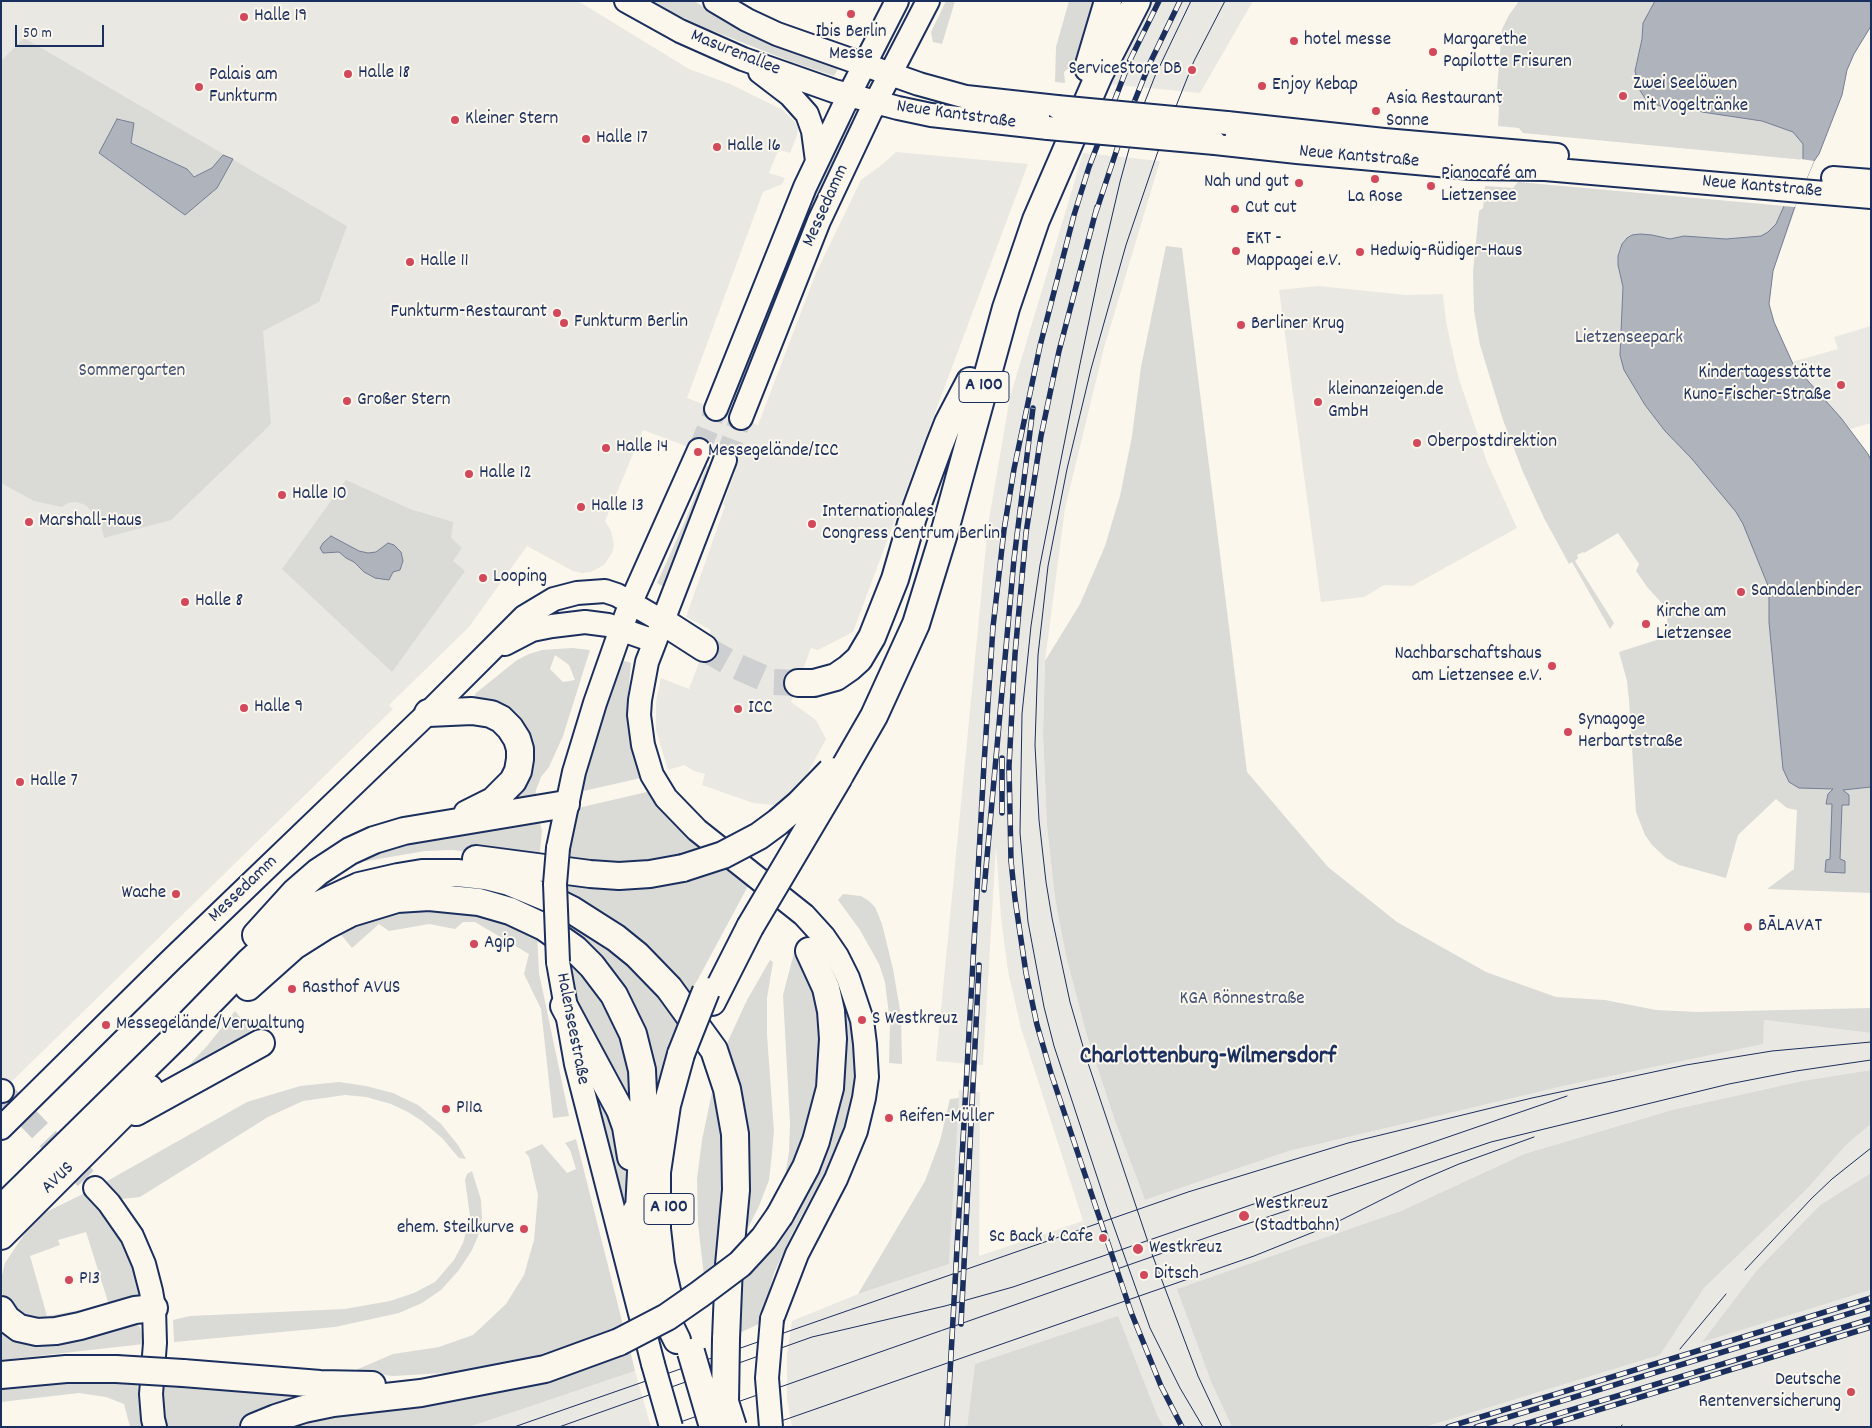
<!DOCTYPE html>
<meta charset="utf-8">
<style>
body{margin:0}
#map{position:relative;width:1872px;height:1428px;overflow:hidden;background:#fbf7ec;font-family:Dekko,sans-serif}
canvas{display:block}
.frame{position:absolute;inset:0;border:2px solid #1b2f5e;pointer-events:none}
.scale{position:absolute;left:15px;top:25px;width:89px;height:22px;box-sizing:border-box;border:2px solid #1b2f5e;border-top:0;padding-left:6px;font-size:15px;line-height:18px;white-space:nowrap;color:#1b2f5e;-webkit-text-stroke:4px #fbf7ec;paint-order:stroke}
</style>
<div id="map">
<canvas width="1872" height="1428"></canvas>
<div class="frame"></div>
<div class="scale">50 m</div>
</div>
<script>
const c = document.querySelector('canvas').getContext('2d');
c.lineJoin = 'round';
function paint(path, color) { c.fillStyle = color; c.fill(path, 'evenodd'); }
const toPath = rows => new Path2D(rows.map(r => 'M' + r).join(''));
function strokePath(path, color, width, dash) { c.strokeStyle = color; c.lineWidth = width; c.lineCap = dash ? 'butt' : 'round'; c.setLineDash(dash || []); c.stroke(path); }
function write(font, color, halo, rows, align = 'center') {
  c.font = font + ' Dekko,sans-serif'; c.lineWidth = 4; c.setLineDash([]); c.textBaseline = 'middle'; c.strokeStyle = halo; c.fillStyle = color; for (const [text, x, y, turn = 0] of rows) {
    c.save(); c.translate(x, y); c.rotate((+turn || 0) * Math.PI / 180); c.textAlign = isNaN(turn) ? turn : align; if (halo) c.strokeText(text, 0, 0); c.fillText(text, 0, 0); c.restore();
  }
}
paint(toPath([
 [1,1,578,1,689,69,730,84,783,110,795,122,798,128,797,135,790,153,781,150,777,153,769,173,785,178,782,184,763,192,687,398,758,425,816,273,861,180,879,167,896,152,1028,164,853,632,818,650,811,648,798,683,791,702,816,720,826,739,796,794,783,806,753,803,702,785,705,774,694,771,684,765,668,770,656,730,656,701,661,678,689,689,711,630,686,617,725,506,723,505,735,472,731,463,643,430,605,521,611,531,614,545,612,553,604,565,591,572,582,573,573,571,527,546,469,627,389,705,393,709,1,1092],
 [1150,1,1253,1,1200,93,1108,84],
 [1083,153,1160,161,1104,348,1065,508,1045,661,1043,734,1047,827,1055,898,1087,1036,1115,1121,1145,1200,1289,1151,1568,1085,1762,1044,1764,1020,1871,1033,1871,1070,1802,1081,1672,1110,1524,1154,1401,1211,1178,1289,1212,1384,1232,1427,1164,1427,1157,1415,975,1364,967,1427,792,1427,787,1400,787,1355,792,1321,858,1294,949,1264,959,1090,980,1092,979,1256,1083,1221,1021,1028,1008,971,1001,918,996,846,983,1065,936,1061,988,525,1010,397],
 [1318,286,1406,295,1443,294,1446,322,1458,376,1487,462,1517,528,1412,586,1384,585,1364,597,1321,602,1279,290],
 [1871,326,1871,423,1850,429,1792,362,1838,349,1834,337],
 [1871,1124,1871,1173,1820,1205,1757,1270,1703,1341,1871,1290,1871,1427,1425,1427,1660,1355,1704,1288,1806,1190,1846,1145],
 [635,1371,651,1427,469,1427]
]), '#eae8e2');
paint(toPath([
 [654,1,694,1,730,23,822,61,838,69,834,76,792,62,703,27,673,13],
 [946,1,955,1,942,44,933,42,931,32],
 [1069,1,1093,1,1092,10,1073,65,1064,72,1065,83,1055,82,1056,47],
 [1519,1,1871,1,1871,26,1854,54,1847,70,1842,95,1815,161,1523,133,1519,128,1498,126,1499,107,1496,102,1502,29,1509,15],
 [24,38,347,226,319,302,263,331,271,424,171,520,104,538,98,512,91,511,86,505,76,502,68,503,62,507,34,501,1,483,1,61],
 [849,122,852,124,794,248,735,401,733,401,732,400,776,282,821,178],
 [1518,182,1796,207,1773,271,1769,305,1774,322,1793,364,1841,418,1868,454,1871,460,1871,893,1767,889,1794,869,1797,810,1787,808,1776,799,1738,835,1726,878,1679,865,1666,858,1652,845,1645,835,1636,812,1629,700,1627,681,1619,652,1666,637,1668,610,1648,588,1636,571,1639,564,1618,533,1584,553,1583,552,1577,555,1578,558,1575,561,1614,623,1610,629,1572,562,1569,564,1544,518,1523,472,1503,420,1480,345,1474,311,1473,272,1479,211,1483,208,1485,186,1513,188],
 [1166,246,1182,248,1247,772,1328,867,1397,922,1486,972,1556,997,1605,1000,1656,1010,1697,1012,1871,1008,1871,1033,1764,1020,1763,1044,1568,1085,1289,1151,1145,1200,1115,1121,1087,1036,1066,955,1055,898,1047,827,1043,734,1045,661,1080,604,1105,546,1120,496,1132,436,1141,367],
 [707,466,711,468,664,587,657,583,686,519],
 [346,480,410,509,453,522,451,538,462,548,453,561,465,571,392,672,282,569],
 [572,648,590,650,563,736,549,767,541,777,536,790,535,803,489,810,525,765,472,704,476,693,517,660,529,654,542,650],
 [555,655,569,665,575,680,563,682,550,669],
 [621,660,631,663,627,712,630,738,641,778,579,792,583,772],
 [647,792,679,828,707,854,652,867,568,865,569,843,573,815,582,807],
 [538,815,542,831,539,861,453,850,425,851,355,863,361,854],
 [720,864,748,886,690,994,566,899,567,878],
 [427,882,491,887,586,926,683,1012,673,1038,659,1089,650,1088,646,1053,535,913],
 [843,894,861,896,869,901,875,907,882,924,893,969,901,1016,902,1064,889,1063,890,1023,885,982,879,964,860,930,838,900],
 [406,909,472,911,537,932,539,973,569,1116,553,1118,541,1009,524,974,529,954,475,922,463,922,455,929,429,924,389,931,379,924,352,948,338,931],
 [797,941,807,963,825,1026,813,1133,784,1183,789,1152,790,1123,783,995],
 [564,949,597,984,628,1053,633,1120,583,1032],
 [770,960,773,962,767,998,767,1035,774,1131,772,1153,769,1180,759,1206,750,1224,740,1239,722,1054,747,1000],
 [830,964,852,1023,857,1069,852,1110,841,1142,792,1234,774,1273,761,1323,735,1335,737,1277,817,1158],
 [235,1011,253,1034,177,1078,207,1046],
 [1871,1070,1871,1124,1846,1145,1806,1190,1704,1288,1660,1355,1425,1427,1232,1427,1212,1384,1177,1289,1401,1211,1524,1154,1672,1110,1802,1081],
 [585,1071,597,1089,623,1151,627,1183,629,1249],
 [718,1075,726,1106,724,1259,704,1276,698,1224,697,1179,702,1140,712,1092],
 [339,1082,366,1086,393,1093,418,1105,441,1124,458,1145,466,1159,459,1158,442,1138,422,1121,408,1112,391,1104,366,1097,345,1095,303,1101,268,1117,140,1197,122,1199,111,1197,102,1184,247,1102,300,1086],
 [959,1098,949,1264,858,1294,925,1181,940,1141,950,1099],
 [576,1139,624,1329,545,1357,459,1372,394,1376,351,1372,393,1354,439,1347,473,1335,506,1304,524,1275,534,1240,538,1195,529,1157,525,1152,542,1144,567,1173,576,1169,570,1150,565,1143],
 [472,1171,481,1200,482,1218,478,1236,472,1250,459,1270,441,1290,422,1303,399,1313,335,1327,174,1342,173,1320,190,1316,345,1309,390,1301,414,1293,435,1282,454,1260,463,1243,470,1216,465,1180,467,1174],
 [1871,1173,1871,1290,1702,1342,1757,1270,1820,1205],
 [87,1192,121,1235,141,1283,137,1298,125,1308,29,1323,3,1299,1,1280,5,1263,31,1224,44,1213],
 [86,1232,109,1305,47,1316,30,1256,60,1245,58,1240],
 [1118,1316,1157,1415,1164,1427,967,1427,975,1364],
 [134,1322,140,1327,144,1344,1,1360,1,1327],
 [630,1350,635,1371,469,1427,270,1427,382,1405,482,1395,529,1385,579,1371],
 [137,1377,139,1405,146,1427,130,1427,124,1404,106,1397,79,1393,1,1402,1,1382],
 [159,1377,368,1392,261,1414,237,1427,162,1427]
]), '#dadad7');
const water = toPath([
 [1655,1,1871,1,1871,26,1854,54,1847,70,1842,95,1819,154,1814,161,1795,206,1773,271,1769,304,1774,322,1793,364,1841,418,1868,454,1871,460,1871,787,1843,790,1849,795,1849,805,1842,805,1840,859,1845,861,1845,873,1825,872,1826,860,1830,859,1832,804,1826,804,1828,794,1833,789,1799,788,1789,782,1783,769,1769,622,1769,588,1743,524,1736,512,1692,459,1665,431,1645,405,1624,370,1620,355,1623,287,1618,265,1618,256,1622,244,1627,238,1632,235,1640,234,1652,235,1670,239,1684,236,1726,239,1761,236,1768,232,1776,224,1784,206,1803,160,1803,144,1793,132,1762,121,1702,112,1692,107,1663,107,1647,101,1639,89,1635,71,1642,39,1643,23,1655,1],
 [117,119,134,123,131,143,187,169,194,177,212,168,223,155,233,159,217,188,185,215,99,153,117,119],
 [331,536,359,551,368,553,376,552,388,543,394,545,401,552,403,561,400,570,393,572,389,580,375,578,364,572,354,562,346,558,339,552,323,553,320,548,323,543,331,536]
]);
paint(water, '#afb3bb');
strokePath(water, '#747e96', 1);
paint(toPath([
 [1801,159,1814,161,1795,207,1782,206]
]), '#fbf7ec');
strokePath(toPath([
 [699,450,716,409],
 [725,460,741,418],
 [2,1091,95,1188]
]), '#cecfd0', 22, [22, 11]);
strokePath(toPath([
 [704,648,732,664,772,682,798,683]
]), '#cecfd0', 26, [26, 13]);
const major = toPath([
 [626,1,680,31,743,59,834,91,898,108,931,115,1048,128],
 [715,1,747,20,777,34,919,84,966,97,1057,107],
 [760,72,790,95,807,114,813,131,817,161],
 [1227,123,1384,140,1557,155],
 [1215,143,1297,152,1471,168,1545,169,1871,197],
 [1833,178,1871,181],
 [716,409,805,187,849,95,897,1],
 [741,418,819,221,870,113,928,1],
 [725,460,647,662,640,700,639,715,643,745,652,775,666,798,697,830,804,915,824,937,837,956,848,978,862,1020,865,1044,867,1077,864,1098,856,1131,836,1179,797,1254,772,1319],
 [505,644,532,630,552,626,585,622,608,625,654,641],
 [558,848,574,772,595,703,621,629,631,602,699,450],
 [558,962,576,1064,653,1364],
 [1,1091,2,1091],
 [1,1128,171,960,428,713,524,617,554,599,577,593,605,591,617,595,662,621],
 [95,1188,109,1203,132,1236,144,1264,151,1291,154,1308,155,1343,151,1394,153,1419,155,1427]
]);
const highway = toPath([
 [1088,68,1108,1],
 [662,621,704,648],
 [798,683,814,683,836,677,849,668,859,659,872,637,895,579,913,517,939,446,948,423,970,381],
 [428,713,472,711,491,714,501,719,510,728,517,739,520,749,520,759,518,771,513,781,493,801,467,814],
 [840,775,874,716,916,624,945,530,1006,308,1036,220,1099,75,1137,1],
 [476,859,590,874,619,876,650,874,683,868],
 [256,935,295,892,318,872,350,851,374,840,404,831,566,804],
 [248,987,294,946,324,927,351,913,397,899,429,897,479,902,510,911,544,927,575,949,592,966,614,995,633,1034,642,1070,644,1115,638,1229],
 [712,1002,750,927],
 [564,1006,620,1110,626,1127,631,1157],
 [136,1112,261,1043],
 [1,1209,177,1036,250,961,284,930,320,904,359,886,398,877,422,873,457,873,485,876,509,882,550,899,572,910,616,938,637,955,669,988,714,1050,727,1089,735,1134,736,1190,729,1265,726,1339],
 [636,1211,643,1265,652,1289,677,1340],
 [780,1215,806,1167,816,1141,830,1088,833,1039,831,1011,826,988,809,951],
 [1,1236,149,1088],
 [668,1295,661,1264,657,1229,657,1172,667,1105,681,1054],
 [1,1310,7,1319,19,1328,37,1332,56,1331,80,1326,135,1310,154,1308],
 [183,1373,320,1384,372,1385],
 [1,1375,66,1369,116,1369],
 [254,1427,276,1418,304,1409,333,1403,421,1393,545,1369,619,1342]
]);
strokePath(major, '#1b2f5e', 26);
strokePath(highway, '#1b2f5e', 30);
strokePath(major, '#fbf7ec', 22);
strokePath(highway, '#fbf7ec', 26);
strokePath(toPath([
 [1191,1,1155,76,1135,127,1120,182,1102,259,1080,364,1040,565,1031,626,1022,714,1020,833,1028,922,1044,1007,1054,1046,1107,1207,1150,1328,1180,1388,1203,1427],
 [1745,1270,1811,1199,1832,1179,1871,1148],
 [1680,1349,1726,1294],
 [514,1427,1188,1192,1348,1143,1532,1098,1686,1065,1772,1051,1871,1042],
 [559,1427,812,1337,945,1306,1013,1287,1567,1096],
 [666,1427,1217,1234,1491,1142,1729,1084,1796,1071,1871,1060],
 [764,1427,1254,1256,1331,1225,1419,1181,1459,1164,1534,1137],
 [1222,1427,1198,1376,1152,1254,1087,1060,1070,1002,1052,918,1046,882,1039,820,1035,745,1038,655,1048,566,1067,469,1091,369,1126,245,1157,154,1194,61,1225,1],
 [1621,1427,1622,1425]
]), '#1b2f5e', 1);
const rail = toPath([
 [1097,207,1059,351,1041,436,1026,533,1015,654,1009,766,1011,861,1015,899,1026,973,1037,1025,1051,1073,1131,1312,1161,1386,1182,1427],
 [1095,215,1125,125,1149,65,1180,1],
 [1002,758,1002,813],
 [984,890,1014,559,1033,408],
 [961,1324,979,965],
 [947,1427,984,764,993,627,1004,530,1014,469,1040,346,1074,215,1089,167,1130,60,1159,1],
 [1448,1427,1871,1298],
 [1476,1427,1871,1307],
 [1515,1427,1871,1319],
 [1542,1427,1871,1327]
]);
strokePath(rail, '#1b2f5e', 5.5);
strokePath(rail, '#fbf7ec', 4, [11]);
const majorBridge = toPath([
 [1057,107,1227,123],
 [1048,128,1215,143],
 [558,962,555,884,558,848],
 [653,1364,671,1427],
 [771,1427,767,1378,772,1319]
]);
const highwayBridge = toPath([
 [683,868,723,855,759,836,778,822,799,804,831,771],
 [750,927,839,777],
 [681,1054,706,991],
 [726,1339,725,1402,733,1427],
 [619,1342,667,1317,700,1294,740,1264,764,1238,780,1215],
 [691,1352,713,1427],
 [116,1369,183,1373]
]);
strokePath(majorBridge, '#1b2f5e', 26, []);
strokePath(highwayBridge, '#1b2f5e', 30, []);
strokePath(majorBridge, '#fbf7ec', 22);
strokePath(highwayBridge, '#fbf7ec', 26);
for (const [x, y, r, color] of [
 [851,14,5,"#d1495b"],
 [244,17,5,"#d1495b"],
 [1294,41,5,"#d1495b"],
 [1433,52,5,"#d1495b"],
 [1192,70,5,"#d1495b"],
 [348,74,5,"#d1495b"],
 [1262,86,5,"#d1495b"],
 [199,87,5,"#d1495b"],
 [1623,96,5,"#d1495b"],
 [1376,111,5,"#d1495b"],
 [455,120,5,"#d1495b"],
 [586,139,5,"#d1495b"],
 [717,147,5,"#d1495b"],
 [1375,179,5,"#d1495b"],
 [1299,183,5,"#d1495b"],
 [1431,186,5,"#d1495b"],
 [1235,209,5,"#d1495b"],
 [1236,251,5,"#d1495b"],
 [1360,252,5,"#d1495b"],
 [410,262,5,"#d1495b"],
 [557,313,5,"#d1495b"],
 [564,323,5,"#d1495b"],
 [1241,325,5,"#d1495b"],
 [1841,385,5,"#d1495b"],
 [347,401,5,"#d1495b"],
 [1318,402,5,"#d1495b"],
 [1417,443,5,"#d1495b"],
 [606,448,5,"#d1495b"],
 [698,452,5,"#d1495b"],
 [469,474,5,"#d1495b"],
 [282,495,5,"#d1495b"],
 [581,507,5,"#d1495b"],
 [29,522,5,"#d1495b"],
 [812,524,5,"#d1495b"],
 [483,578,5,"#d1495b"],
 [1741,592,5,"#d1495b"],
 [185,602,5,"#d1495b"],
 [1646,624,5,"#d1495b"],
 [1552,666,5,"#d1495b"],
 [244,708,5,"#d1495b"],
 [738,709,5,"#d1495b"],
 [1568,732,5,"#d1495b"],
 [20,782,5,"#d1495b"],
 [176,894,5,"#d1495b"],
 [1748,927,5,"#d1495b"],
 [474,944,5,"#d1495b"],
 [292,989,5,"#d1495b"],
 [862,1020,5,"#d1495b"],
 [106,1025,5,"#d1495b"],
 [446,1109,5,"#d1495b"],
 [889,1118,5,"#d1495b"],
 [1244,1216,6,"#d1495b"],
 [524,1229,5,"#d1495b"],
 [1103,1238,5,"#d1495b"],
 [1138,1249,6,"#d1495b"],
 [1144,1275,5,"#d1495b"],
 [69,1280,5,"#d1495b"],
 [1851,1392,5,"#d1495b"]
]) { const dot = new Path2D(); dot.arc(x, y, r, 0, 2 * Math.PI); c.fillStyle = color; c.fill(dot); strokePath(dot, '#fbf7ec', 2); }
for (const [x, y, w] of [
 [984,387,50],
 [669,1209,50]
]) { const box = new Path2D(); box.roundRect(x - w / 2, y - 15.5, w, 31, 4); c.fillStyle = '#fbf7ec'; c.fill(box); strokePath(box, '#1b2f5e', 1); }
write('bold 18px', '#1b2f5e', null, [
 ["A 100",984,387],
 ["A 100",669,1209]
]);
write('19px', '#1b2f5e', '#fbf7ec', [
 ["Halle 19",254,17],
 ["Ibis Berlin",851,33,"center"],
 ["Messe",851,55,"center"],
 ["hotel messe",1304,41],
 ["Margarethe",1443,41],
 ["Papilotte Frisuren",1443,63],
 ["ServiceStore DB",1182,70,"right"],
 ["Halle 18",358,74],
 ["Palais am",209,76],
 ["Funkturm",209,98],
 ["Zwei Seelöwen",1633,85],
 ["mit Vogeltränke",1633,107],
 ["Enjoy Kebap",1272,86],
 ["Asia Restaurant",1386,100],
 ["Sonne",1386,122],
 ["Kleiner Stern",465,120],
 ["Halle 17",596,139],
 ["Halle 16",727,147],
 ["Pianocafé am",1441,175],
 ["Lietzensee",1441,197],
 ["Nah und gut",1289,183,"right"],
 ["La Rose",1375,198,"center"],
 ["Cut cut",1245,209],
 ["EKT -",1246,240],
 ["Mappagei e.V.",1246,262],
 ["Hedwig-Rüdiger-Haus",1370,252],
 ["Halle 11",420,262],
 ["Funkturm-Restaurant",547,313,"right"],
 ["Funkturm Berlin",574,323],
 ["Berliner Krug",1251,325],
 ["Kindertagesstätte",1831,374,"right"],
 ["Kuno-Fischer-Straße",1831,396,"right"],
 ["kleinanzeigen.de",1328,391],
 ["GmbH",1328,413],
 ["Großer Stern",357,401],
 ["Oberpostdirektion",1427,443],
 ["Halle 14",616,448],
 ["Messegelände/ICC",708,452],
 ["Halle 12",479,474],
 ["Halle 10",292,495],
 ["Halle 13",591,507],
 ["Internationales",822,513],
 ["Congress Centrum Berlin",822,535],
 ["Marshall-Haus",39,522],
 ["Looping",493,578],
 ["Sandalenbinder",1751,592],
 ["Halle 8",195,602],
 ["Kirche am",1656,613],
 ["Lietzensee",1656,635],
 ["Nachbarschaftshaus",1542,655,"right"],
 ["am Lietzensee e.V.",1542,677,"right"],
 ["Halle 9",254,708],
 ["ICC",748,709],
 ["Synagoge",1578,721],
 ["Herbartstraße",1578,743],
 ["Halle 7",30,782],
 ["Wache",166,894,"right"],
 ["BĀLAVAT",1758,927],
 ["Agip",484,944],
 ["Rasthof AVUS",302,989],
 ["S Westkreuz",872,1020],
 ["Messegelände/Verwaltung",116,1025],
 ["P11a",456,1109],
 ["Reifen-Müller",899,1118],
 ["Westkreuz",1255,1205],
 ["(Stadtbahn)",1255,1227],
 ["ehem. Steilkurve",514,1229,"right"],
 ["Sc Back & Cafe",1093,1238,"right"],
 ["Westkreuz",1149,1249],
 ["Ditsch",1154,1275],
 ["P13",79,1280],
 ["Deutsche",1841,1381,"right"],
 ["Rentenversicherung",1841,1403,"right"]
], 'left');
write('19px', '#1b2f5e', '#fbf7ec', [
 ["Masurenallee",735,54,22],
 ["Neue Kantstraße",956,116,8],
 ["Neue Kantstraße",1359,158,5],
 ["Neue Kantstraße",1762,188,5],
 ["Messedamm",827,206,-66],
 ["Messedamm",244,890,-44],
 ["Halenseestraße",571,1029,79],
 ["AVUS",59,1179,-44]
]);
write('19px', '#415176', '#fbf7ec', [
 ["Lietzenseepark",1629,339],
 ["Sommergarten",132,372],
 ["KGA Rönnestraße",1242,1000]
]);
write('bold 24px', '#1b2f5e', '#fbf7ec', [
 ["Charlottenburg-Wilmersdorf",1208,1059]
]);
</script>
